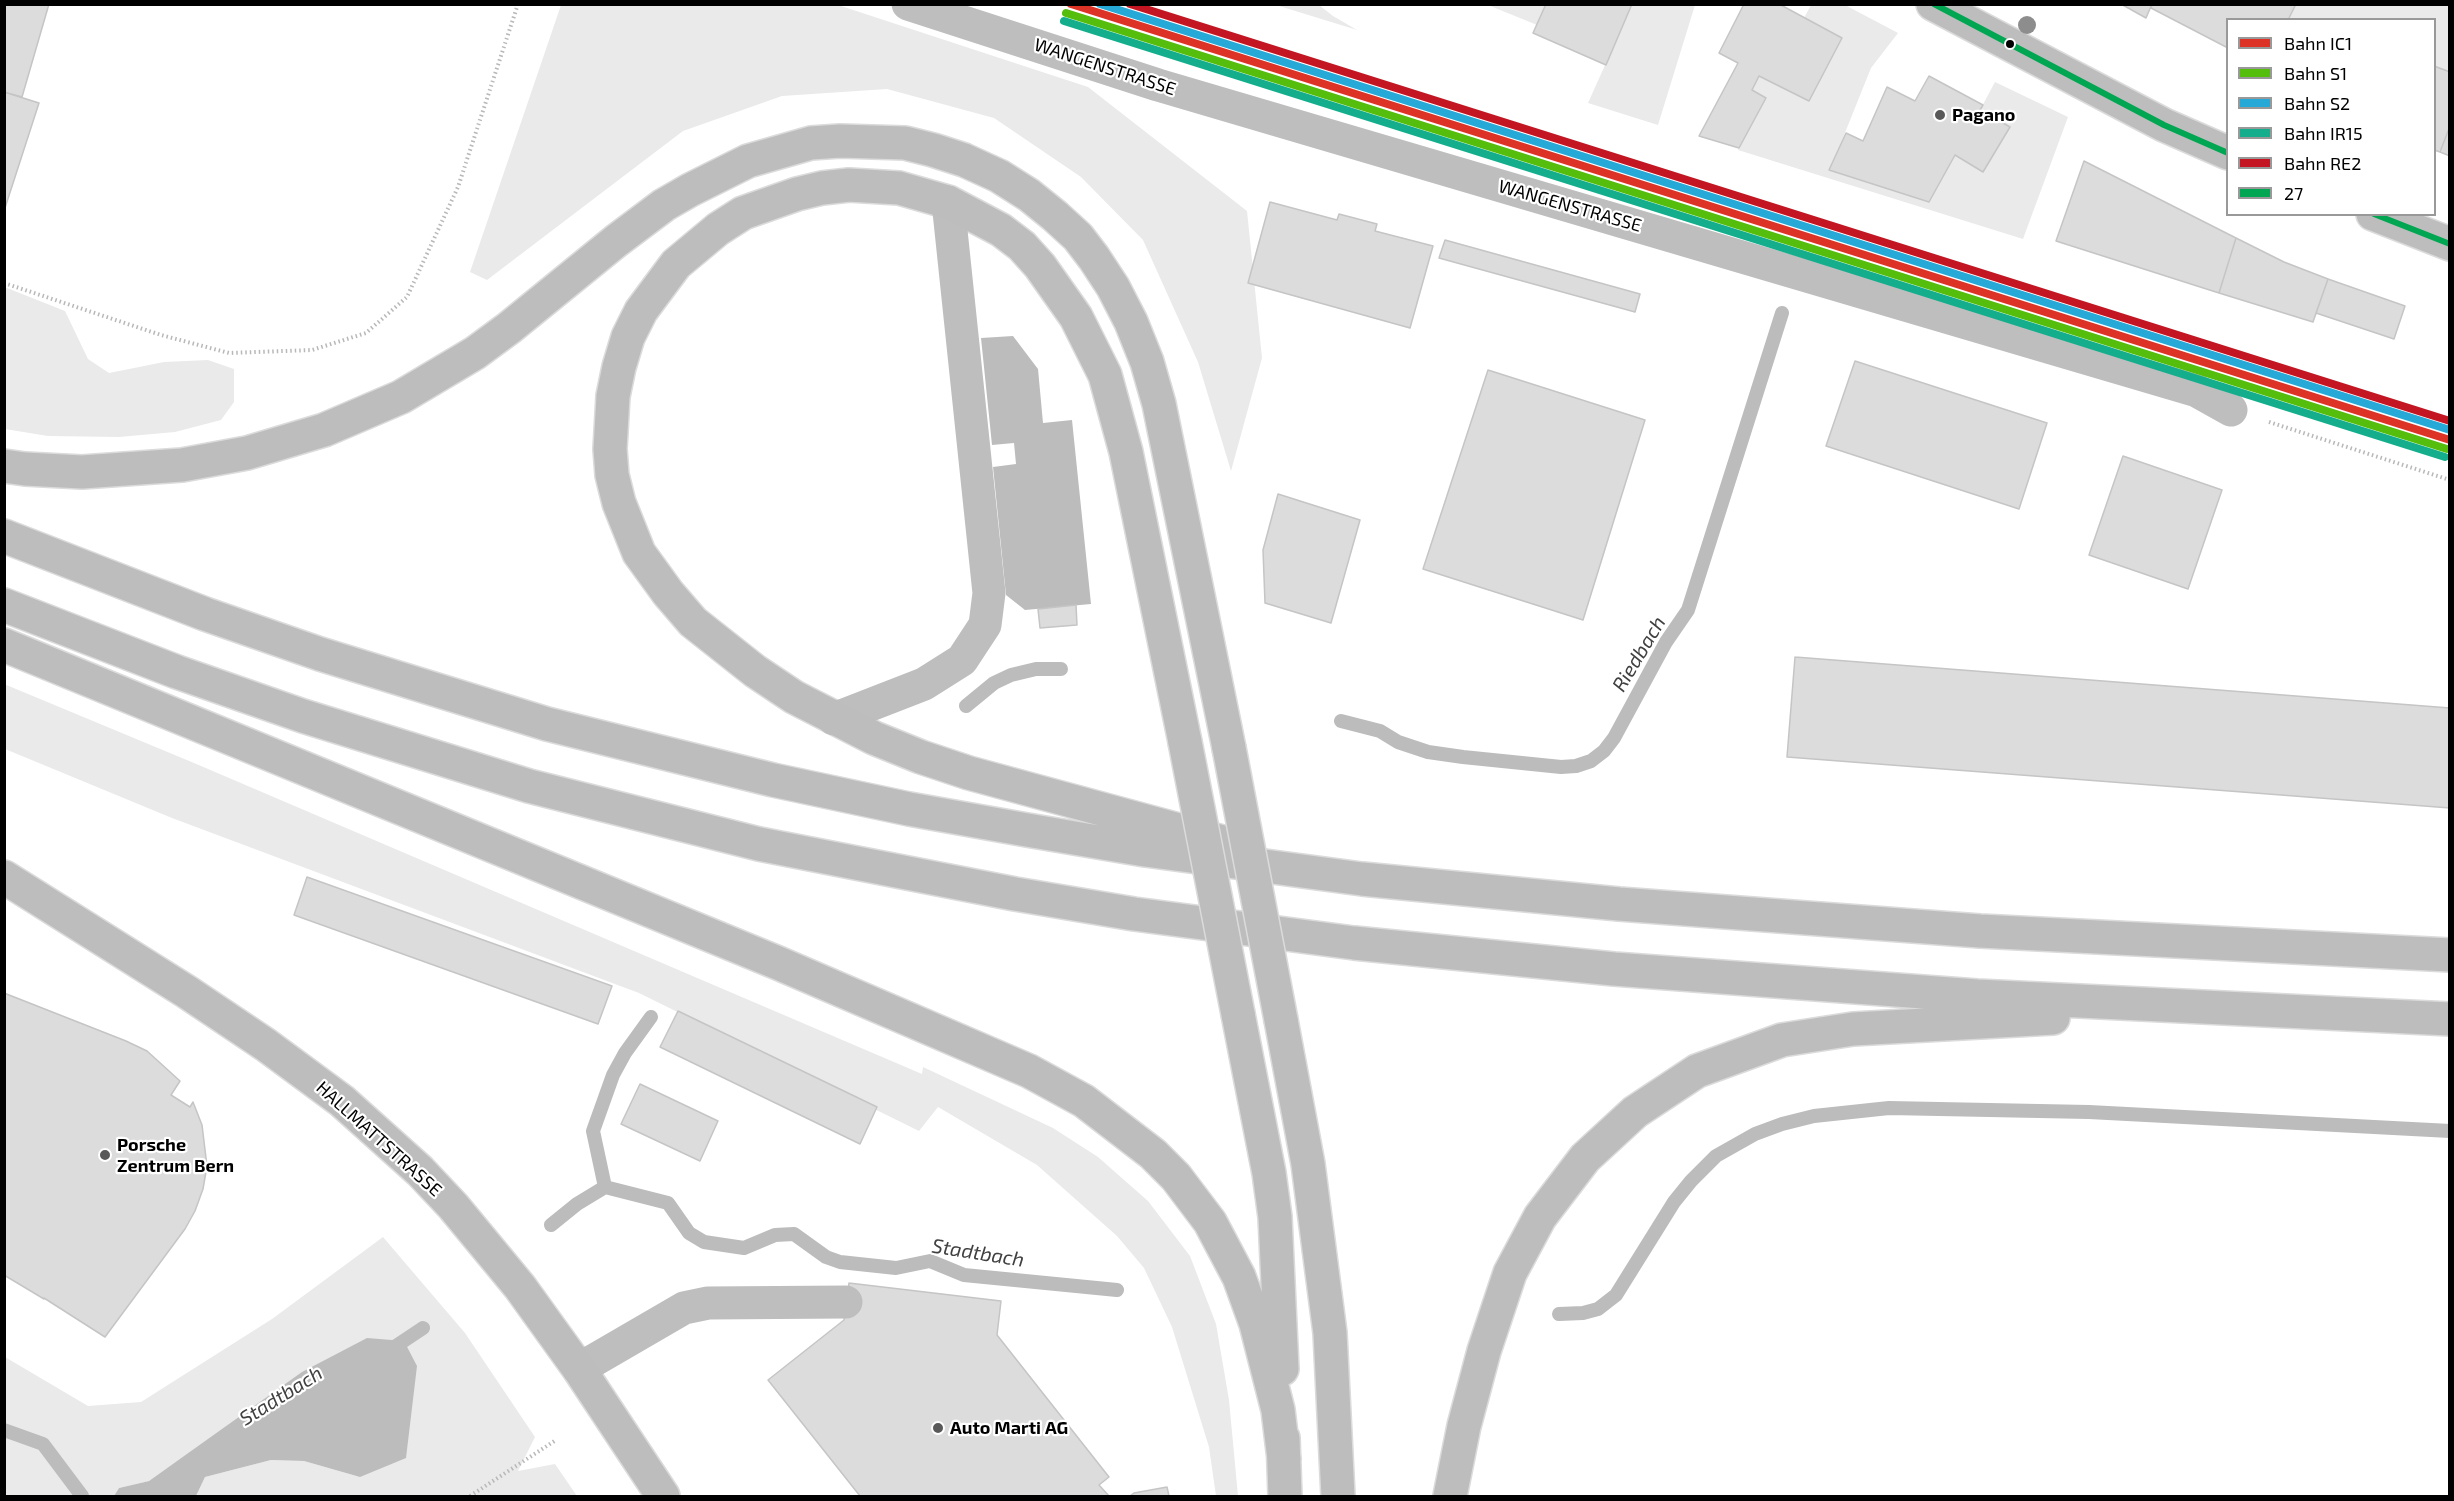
<!DOCTYPE html>
<style>
body{margin:0}
#map{position:relative;width:2454px;height:1501px;overflow:hidden;background:#fff;font-family:"Exo 2",sans-serif}
canvas{display:block}
.frame{position:absolute;inset:0;border:6px solid #000;pointer-events:none}
.legend{position:absolute;left:2226px;top:18px;width:210px;height:198px;box-sizing:border-box;background:#fff;border:2px solid #999;margin:0;padding:8px 10px;list-style:none;font-size:18px;color:#000}
.legend li{display:flex;align-items:center;gap:12px;height:30px}
.legend b{width:30px;border:2px solid #999}
</style>
<div id="map">
<canvas width="2454" height="1501"></canvas>
<div class="frame"></div>
<ul class="legend">
<li><b style="height:8px;background:#dd3327"></b>Bahn IC1</li>
<li><b style="height:8px;background:#55be0c"></b>Bahn S1</li>
<li><b style="height:8px;background:#26a9d7"></b>Bahn S2</li>
<li><b style="height:8px;background:#15ae8d"></b>Bahn IR15</li>
<li><b style="height:8px;background:#c31622"></b>Bahn RE2</li>
<li><b style="height:8px;background:#00a651"></b>27</li>
</ul>
</div>
<script>
const c = document.querySelector('canvas').getContext('2d');
c.lineJoin = 'round';
function paint(path, color) { c.fillStyle = color; c.fill(path, 'evenodd'); }
const toPath = rows => new Path2D(rows.map(r => 'M' + r).join(''));
function strokePath(path, color, width, dash) { c.strokeStyle = color; c.lineWidth = width; c.lineCap = dash ? 'butt' : 'round'; c.setLineDash(dash || []); c.stroke(path); }
function write(font, color, halo, rows, align = 'center') {
  c.font = font + ' "Exo 2",sans-serif'; c.lineWidth = 4.5; c.setLineDash([]); c.textBaseline = 'middle'; c.strokeStyle = halo; c.fillStyle = color; for (const [text, x, y, turn = 0] of rows) {
    c.save(); c.translate(x, y); c.rotate((+turn || 0) * Math.PI / 180); c.textAlign = isNaN(turn) ? turn : align; if (halo) c.strokeText(text, 0, 0); c.fillText(text, 0, 0); c.restore();
  }
}
paint(toPath([
 [561,5,838,5,1088,87,1247,211,1262,358,1231,471,1198,362,1143,240,1081,177,994,118,887,89,782,96,683,131,487,280,470,272],
 [1276,5,1319,5,1333,16,1357,30],
 [1488,5,1546,5,1537,25],
 [1632,5,1695,5,1658,125,1588,103],
 [1811,5,1845,5,1898,33,1871,68,1830,170,1929,202,1955,155,1983,171,2010,127,1980,110,1995,82,2068,117,2023,239,1738,150,1766,98,1752,90,1759,76,1809,100,1842,39,1804,18],
 [2296,5,2449,5,2449,72,2435,66,2434,20,2288,20],
 [7,288,65,311,88,359,109,373,164,362,208,360,234,369,234,402,221,420,175,432,119,437,48,436,5,429,4,289],
 [4,684,194,763,922,1074,923,1067,1053,1128,1098,1157,1148,1201,1190,1256,1216,1324,1229,1400,1238,1496,1216,1496,1209,1447,1172,1327,1144,1268,1117,1236,1037,1165,938,1107,919,1131,639,993,172,818,5,749],
 [383,1237,465,1333,535,1437,518,1471,555,1464,577,1496,196,1496,205,1477,271,1460,304,1461,360,1477,225,1428,149,1481,119,1488,114,1496,5,1496,5,1357,88,1406,141,1402,272,1319]
]), '#eaeaea');
paint(toPath([
 [1013,336,1038,369,1043,423,1072,420,1091,604,1025,610,1006,595,993,467,1016,464,1014,443,992,445,981,338],
 [367,1338,404,1341,417,1366,406,1458,360,1477,304,1461,271,1460,205,1477,196,1496,114,1496,119,1488,149,1481,302,1372]
]), '#bcbcbc');
strokePath(toPath([
 [966,706,994,683,1011,675,1036,669,1061,669],
 [1341,721,1380,731,1398,742,1428,752,1463,757,1561,767,1576,766,1591,761,1604,751,1614,738,1666,642,1688,610,1782,313],
 [605,1187,593,1131,613,1075,625,1053,651,1017],
 [551,1225,577,1204,605,1187,668,1203,689,1233,704,1242,744,1248,775,1235,794,1234,826,1257,840,1262,896,1268,930,1261,964,1275,1117,1290],
 [1559,1314,1583,1313,1598,1309,1616,1295,1674,1202,1691,1181,1716,1156,1755,1134,1782,1124,1814,1116,1889,1108,2089,1112,2450,1131],
 [390,1350,423,1328],
 [4,1430,43,1444,82,1496]
]), '#bcbcbc', 14);
const building = toPath([
 [4,4,49,4,22,97,4,92,4,4],
 [1546,4,1632,4,1606,65,1533,33,1546,4],
 [1744,4,1779,4,1842,38,1809,101,1759,76,1752,90,1766,98,1739,148,1699,136,1738,63,1719,53,1744,4],
 [2121,4,2152,4,2146,18,2121,4],
 [2152,4,2296,4,2288,20,2228,20,2228,48,2151,8,2152,4],
 [2434,66,2450,72,2450,126,2440,152,2434,150,2434,66],
 [1929,76,1983,105,1980,110,2010,127,1983,172,1955,155,1929,202,1829,170,1846,133,1863,141,1887,87,1915,101,1929,76],
 [4,92,39,103,4,211,4,92],
 [2450,126,2450,156,2440,152,2450,126],
 [2084,161,2236,238,2219,293,2056,241,2084,161],
 [1270,202,1337,220,1339,214,1377,224,1375,231,1433,246,1410,328,1248,283,1270,202],
 [2236,238,2284,262,2328,279,2313,322,2219,293,2236,238],
 [1445,240,1640,294,1635,312,1439,258,1445,240],
 [2328,279,2405,306,2394,339,2316,313,2328,279],
 [1855,361,2047,423,2019,509,1826,446,1855,361],
 [1488,370,1645,420,1583,620,1423,569,1488,370],
 [2123,456,2222,490,2188,589,2089,555,2123,456],
 [1278,494,1360,520,1331,623,1265,603,1263,550,1278,494],
 [1076,605,1077,625,1040,628,1038,609,1076,605],
 [1795,657,2450,708,2450,808,1787,757,1795,657],
 [307,877,612,986,598,1024,294,915,307,877],
 [4,993,126,1041,147,1051,180,1081,171,1095,190,1107,193,1102,202,1125,207,1166,203,1189,195,1211,185,1229,105,1337,44,1298,44,1299,4,1275,4,993],
 [678,1011,877,1107,860,1144,660,1047,678,1011],
 [640,1084,718,1121,700,1161,621,1124,640,1084],
 [849,1283,1001,1301,997,1335,1109,1477,1099,1485,1109,1496,860,1496,768,1380,844,1320,849,1283],
 [1167,1487,1169,1496,1130,1496,1134,1493,1167,1487]
]);
paint(building, '#dcdcdc');
strokePath(building, '#c5c5c5', 1.5);
const major = toPath([
 [1933,4,2164,125,2228,153],
 [2373,214,2450,244],
 [4,877,187,992,266,1045,342,1101,420,1171,453,1206,520,1287,579,1369,663,1496]
]);
const highway = toPath([
 [4,466,25,469,82,472,182,465,247,453,324,430,401,397,475,353,509,328,616,241,664,205,690,190,748,161,811,143,840,141,905,143,933,150,964,160,999,176,1029,195,1055,216,1078,237,1094,258,1113,287,1131,322,1147,362,1159,404,1229,748],
 [4,536,205,614,320,654,547,724,773,780,909,809,1027,830,1145,850,1362,879,1619,904,1980,931,2450,955],
 [4,605,177,672,303,716,529,786,759,844,1015,894,1134,914,1354,943,1614,969,1977,996,2450,1019],
 [4,645,778,963,1029,1071,1084,1101,1153,1154,1176,1177,1210,1222,1239,1277,1256,1324,1278,1410,1284,1459],
 [1185,742,1126,452,1105,375,1076,317,1040,266,1022,246,1001,230,948,202,899,188,849,185,822,188,797,194,743,213,718,229,676,264,641,311,628,337,619,367,613,396,610,449,612,475,619,503,639,553,668,593,693,622,755,671,794,697,874,738,921,757,969,773,1230,844],
 [1238,1014,1269,1173,1275,1217,1282,1369],
 [1281,1020,1308,1164,1330,1333,1338,1496],
 [1283,1438,1285,1496],
 [1450,1496,1464,1426,1484,1351,1510,1273,1540,1217,1585,1158,1635,1112,1697,1071,1782,1040,1853,1029,2053,1018]
]);
strokePath(major, '#dbdbdb', 36);
strokePath(highway, '#dbdbdb', 36);
strokePath(toPath([
 [4,283,161,335,229,353,312,350,366,333,407,297,458,187,518,4],
 [2269,422,2450,480],
 [470,1496,556,1440]
]), '#b8b8b8', 4, [1.5, 3]);
strokePath(toPath([
 [908,4,1158,85,2197,391,2231,410],
 [834,719,924,684,962,660,985,625,989,593,948,202],
 [579,1369,684,1308,708,1303,846,1302]
]), '#bebebe', 33);
strokePath(major, '#bdbdbd', 33);
strokePath(highway, '#bdbdbd', 33);
const highwayBridge = toPath([
 [1185,742,1238,1014],
 [1229,748,1281,1020]
]);
strokePath(highwayBridge, '#dbdbdb', 36, []);
strokePath(highwayBridge, '#bdbdbd', 33);
strokePath(toPath([
 [1934,4,2164,125,2228,153],
 [2374,214,2450,244]
]), '#00a651', 6);
strokePath(toPath([
 [1071,4,2450,440]
]), '#dd3327', 8);
strokePath(toPath([
 [1066,13,2447,449]
]), '#55be0c', 8);
strokePath(toPath([
 [1100,4,2450,430]
]), '#26a9d7', 8);
strokePath(toPath([
 [1064,21,2445,457]
]), '#15ae8d', 8);
strokePath(toPath([
 [1130,4,2450,421]
]), '#c31622', 8);
c.fillStyle = '#8d8d8d';
for (const [x, y] of [
 [2027,25]
]) { c.beginPath(); c.arc(x, y, 9, 0, 2 * Math.PI); c.fill(); }
for (const [x, y, r, color] of [
 [2010,44,5,"#000"],
 [1940,115,6,"#595959"],
 [105,1155,6,"#595959"],
 [938,1428,6,"#595959"]
]) { const dot = new Path2D(); dot.arc(x, y, r, 0, 2 * Math.PI); c.fillStyle = color; c.fill(dot); strokePath(dot, '#fff', 2); }
write('18px', '#000', '#fff', [
 ["WANGENSTRASSE",1105,67,18],
 ["WANGENSTRASSE",1570,206,16],
 ["HALLMATTSTRASSE",379,1139,42]
]);
write('bold 18px', '#000', '#fff', [
 ["Pagano",1952,115],
 ["Porsche",117,1145],
 ["Zentrum Bern",117,1166],
 ["Auto Marti AG",950,1428]
], 'left');
write('italic 20px', '#404040', '#fff', [
 ["Riedbach",1639,654,-59],
 ["Stadtbach",978,1253,9],
 ["Stadtbach",281,1396,-32]
]);
</script>
